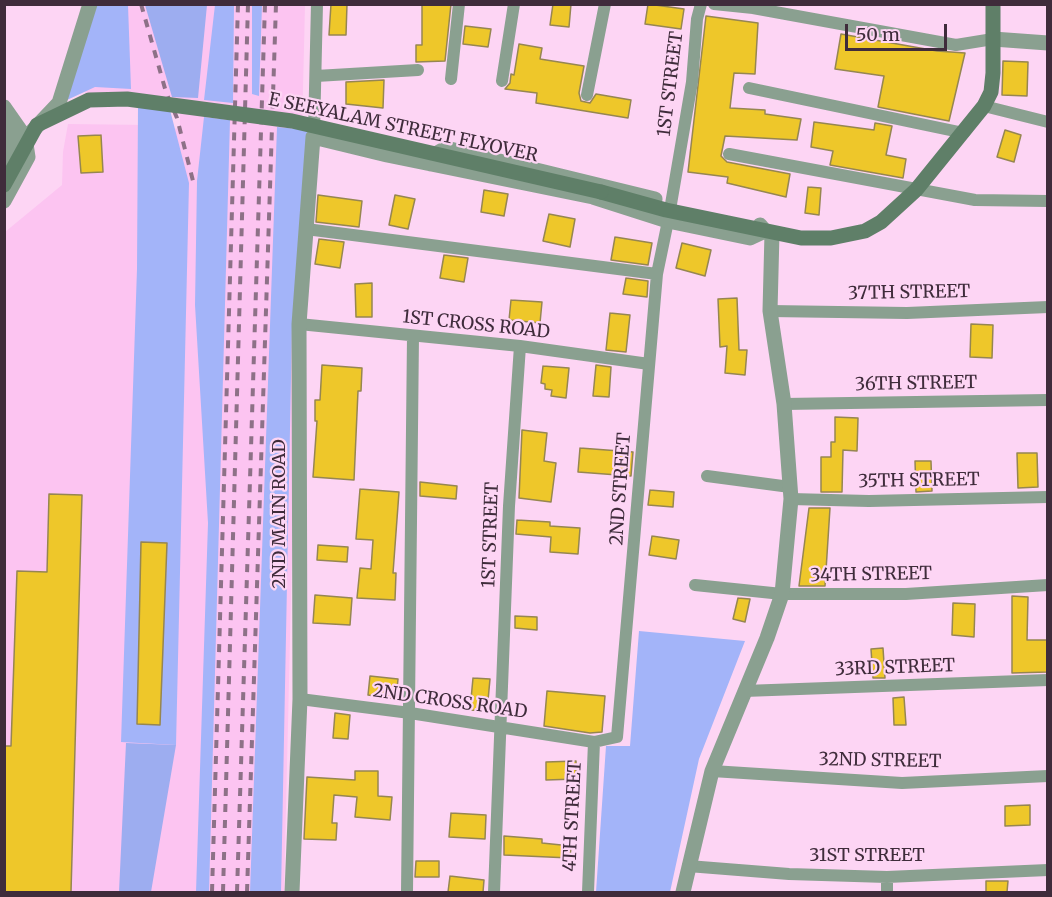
<!DOCTYPE html>
<style>
body{margin:0}
#map{position:relative;width:1052px;height:897px;overflow:hidden;background:#fdd5f4;font-family:Merriweather,serif}
canvas{display:block}
.frame{position:absolute;inset:0;border:6px solid #3f2c3b;pointer-events:none}
.scale{position:absolute;left:845px;top:24px;width:102px;height:27px;box-sizing:border-box;border:3px solid #3f2c3b;border-top:0;padding-left:8px;font-size:18px;line-height:21px;white-space:nowrap;color:#3f2c3b;-webkit-text-stroke:4px #fdd5f4;paint-order:stroke}
</style>
<div id="map">
<canvas width="1052" height="897"></canvas>
<div class="frame"></div>
<div class="scale">50 m</div>
</div>
<script>
const c = document.querySelector('canvas').getContext('2d');
c.lineJoin = 'round';
function paint(path, color) { c.fillStyle = color; c.fill(path, 'evenodd'); }
const toPath = rows => new Path2D(rows.map(r => 'M' + r).join(''));
function strokePath(path, color, width, dash) { c.strokeStyle = color; c.lineWidth = width; c.lineCap = dash ? 'butt' : 'round'; c.setLineDash(dash || []); c.stroke(path); }
function write(font, color, halo, rows, align = 'center') {
  c.font = font + ' Merriweather,serif'; c.lineWidth = 4.5; c.setLineDash([]); c.textBaseline = 'middle'; c.strokeStyle = halo; c.fillStyle = color; for (const [text, x, y, turn = 0] of rows) {
    c.save(); c.translate(x, y); c.rotate((+turn || 0) * Math.PI / 180); c.textAlign = isNaN(turn) ? turn : align; if (halo) c.strokeText(text, 0, 0); c.fillText(text, 0, 0); c.restore();
  }
}
paint(toPath([
 [94,5,305,5,284,892,5,892,5,232,62,185,63,152,68,124,148,125,180,129,180,101,85,95]
]), '#fcc4f1');
paint(toPath([
 [92,5,128,5,131,89,95,87,67,100],
 [215,5,234,5,233,103,204,100],
 [252,5,262,5,259,96,252,94],
 [138,106,170,110,189,183,176,745,121,742,137,269],
 [204,117,230,120,209,892,196,892,208,523,195,305,197,181],
 [277,127,308,130,292,326,281,892,250,892],
 [639,631,745,641,699,759,670,892,596,892,606,746,630,746]
]), '#a3b4f9');
paint(toPath([
 [145,5,207,5,198,98,172,97],
 [126,743,176,745,151,892,119,892]
]), '#9dadf0');
const building = toPath([
 [331,4,347,4,346,35,329,35,331,4],
 [422,4,451,4,445,61,416,62,416,45,422,45,422,4],
 [553,4,571,4,569,27,550,25,553,4],
 [648,4,684,9,681,29,645,24,648,4],
 [706,16,758,23,755,74,734,73,730,108,765,110,765,114,801,119,797,140,725,136,721,156,727,162,790,174,786,197,727,183,728,177,688,172,706,16],
 [465,26,491,29,488,47,463,44,465,26],
 [841,34,937,51,965,53,949,121,878,107,884,76,835,69,841,34],
 [519,44,542,48,540,59,584,66,579,93,581,101,590,103,596,94,631,100,628,118,536,103,537,93,505,89,510,83,511,74,514,75,519,44],
 [1003,61,1028,62,1027,96,1002,95,1003,61],
 [384,80,383,108,346,104,346,82,384,80],
 [814,122,874,130,875,123,892,126,886,155,906,159,903,178,830,165,833,151,811,147,814,122],
 [1005,130,1021,135,1014,162,997,157,1005,130],
 [101,135,103,172,81,173,78,136,101,135],
 [808,187,821,188,819,215,805,213,808,187],
 [484,190,508,194,504,216,481,212,484,190],
 [318,195,362,201,359,227,316,222,318,195],
 [395,195,415,199,408,229,389,225,395,195],
 [549,214,575,219,570,247,543,241,549,214],
 [615,237,652,243,648,265,611,260,615,237],
 [319,239,344,242,340,268,315,264,319,239],
 [682,243,711,250,705,276,676,268,682,243],
 [444,255,468,258,464,282,440,278,444,255],
 [626,278,648,281,647,297,623,294,626,278],
 [372,283,372,317,356,317,355,284,372,283],
 [737,298,739,350,747,350,745,375,725,373,727,346,720,347,718,299,737,298],
 [511,300,542,302,540,323,509,320,511,300],
 [610,313,630,315,626,352,606,350,610,313],
 [971,324,993,325,992,358,970,357,971,324],
 [322,365,362,368,361,391,358,391,354,480,313,477,317,421,315,421,315,400,320,400,322,365],
 [596,365,611,367,609,397,593,396,596,365],
 [543,366,569,368,566,398,551,396,552,390,545,389,545,384,541,383,543,366],
 [835,417,858,418,857,451,843,450,842,492,821,492,821,457,831,457,831,442,835,442,835,417],
 [522,430,547,433,544,461,556,463,551,502,519,498,522,430],
 [580,448,633,452,631,476,578,472,580,448],
 [1017,453,1037,453,1038,487,1018,488,1017,453],
 [915,461,931,461,932,491,916,492,915,461],
 [420,482,457,486,456,499,420,496,420,482],
 [360,489,399,492,393,573,396,573,395,600,357,598,360,568,371,569,373,540,356,539,360,489],
 [650,490,674,492,673,507,648,505,650,490],
 [49,494,82,495,71,892,4,892,4,746,11,746,17,571,47,572,49,494],
 [809,508,830,508,825,586,799,586,809,508],
 [517,520,550,522,550,526,580,528,578,554,550,552,551,537,516,534,517,520],
 [652,536,679,540,676,559,649,555,652,536],
 [141,542,167,543,160,725,137,724,141,542],
 [318,545,348,547,347,562,317,560,318,545],
 [315,595,352,598,350,625,313,623,315,595],
 [1012,596,1028,597,1027,640,1047,640,1047,672,1012,673,1012,596],
 [738,598,750,599,745,622,733,619,738,598],
 [953,603,975,604,974,637,952,635,953,603],
 [515,616,537,617,537,630,515,628,515,616],
 [883,648,885,678,873,678,871,649,883,648],
 [370,676,398,679,396,699,368,695,370,676],
 [473,678,490,679,487,711,470,710,473,678],
 [547,691,605,696,602,732,590,733,544,726,547,691],
 [904,697,906,725,894,725,893,698,904,697],
 [335,713,350,715,348,739,333,738,335,713],
 [576,761,576,779,546,780,546,762,576,761],
 [355,771,378,771,378,796,392,797,390,820,355,817,357,797,334,795,332,823,337,823,336,840,304,839,307,777,355,780,355,771],
 [1030,805,1030,825,1005,826,1005,806,1030,805],
 [451,813,486,815,485,839,449,837,451,813],
 [504,836,542,839,542,843,571,846,570,858,504,855,504,836],
 [416,861,439,861,439,877,415,877,416,861],
 [450,876,484,880,483,892,448,892,450,876],
 [986,881,1008,881,1007,892,986,892,986,881]
]);
paint(building, '#eec72a');
strokePath(building, '#968651', 1.5);
strokePath(toPath([
 [714,4,753,8,956,45,993,39],
 [316,76,418,70],
 [451,79,459,4],
 [502,81,514,4],
 [749,88,964,133],
 [587,95,605,4],
 [984,106,1048,122],
 [314,132,317,4],
 [729,154,975,200,1048,201],
 [671,204,692,82,697,19,701,4],
 [306,229,657,274],
 [770,311,907,313,1048,307],
 [299,324,520,346,649,364],
 [784,404,1048,400],
 [707,476,790,487],
 [791,499,869,501,1048,497],
 [695,585,782,594,906,594,1048,585],
 [744,691,1048,680],
 [300,699,410,713,594,742,617,737,657,274,668,221],
 [712,771,902,783,1048,776],
 [688,866,789,874,887,877,1048,870],
 [887,877,887,892],
 [407,892,413,336],
 [494,892,509,506,520,346],
 [588,892,594,742]
]), '#8aa090', 12);
strokePath(toPath([
 [993,39,1048,43],
 [4,107,25,137,28,157,4,201],
 [4,128,14,148],
 [4,161,59,103,90,4],
 [431,164,439,152,446,148,655,199],
 [292,892,300,699,299,324,313,137,387,155,593,197,668,221,750,238,765,231,760,225],
 [683,892,712,771,767,638,782,594,791,499,784,404,770,311,772,233]
]), '#8aa090', 15);
strokePath(toPath([
 [601,192,666,210,801,238,831,238,865,231,881,222,916,190,984,106,991,92,993,73,993,4]
]), '#5f7f68', 15);
strokePath(toPath([
 [141,4,166,92,177,118,193,181],
 [212,892,238,4],
 [223,892,248,4],
 [237,892,265,4],
 [247,892,276,4]
]), '#8d7187', 4, [8, 8]);
strokePath(toPath([
 [4,185,37,125,89,100,127,99,292,121,601,192]
]), '#5f7f68', 15);
write('18px', '#3f2c3b', '#fdd5f4', [
 ["1ST STREET",671,84,-83],
 ["E SEEYALAM STREET FLYOVER",403,128,12],
 ["37TH STREET",909,293,-1],
 ["1ST CROSS ROAD",476,325,6],
 ["36TH STREET",916,384,-1],
 ["35TH STREET",919,481,-1],
 ["2ND STREET",621,489,-86],
 ["2ND MAIN ROAD",280,514,-90],
 ["1ST STREET",491,535,-88],
 ["34TH STREET",871,575,-1],
 ["33RD STREET",895,668,-2],
 ["2ND CROSS ROAD",450,702,8],
 ["32ND STREET",880,761,1],
 ["4TH STREET",573,816,-87],
 ["31ST STREET",867,856]
]);
</script>
